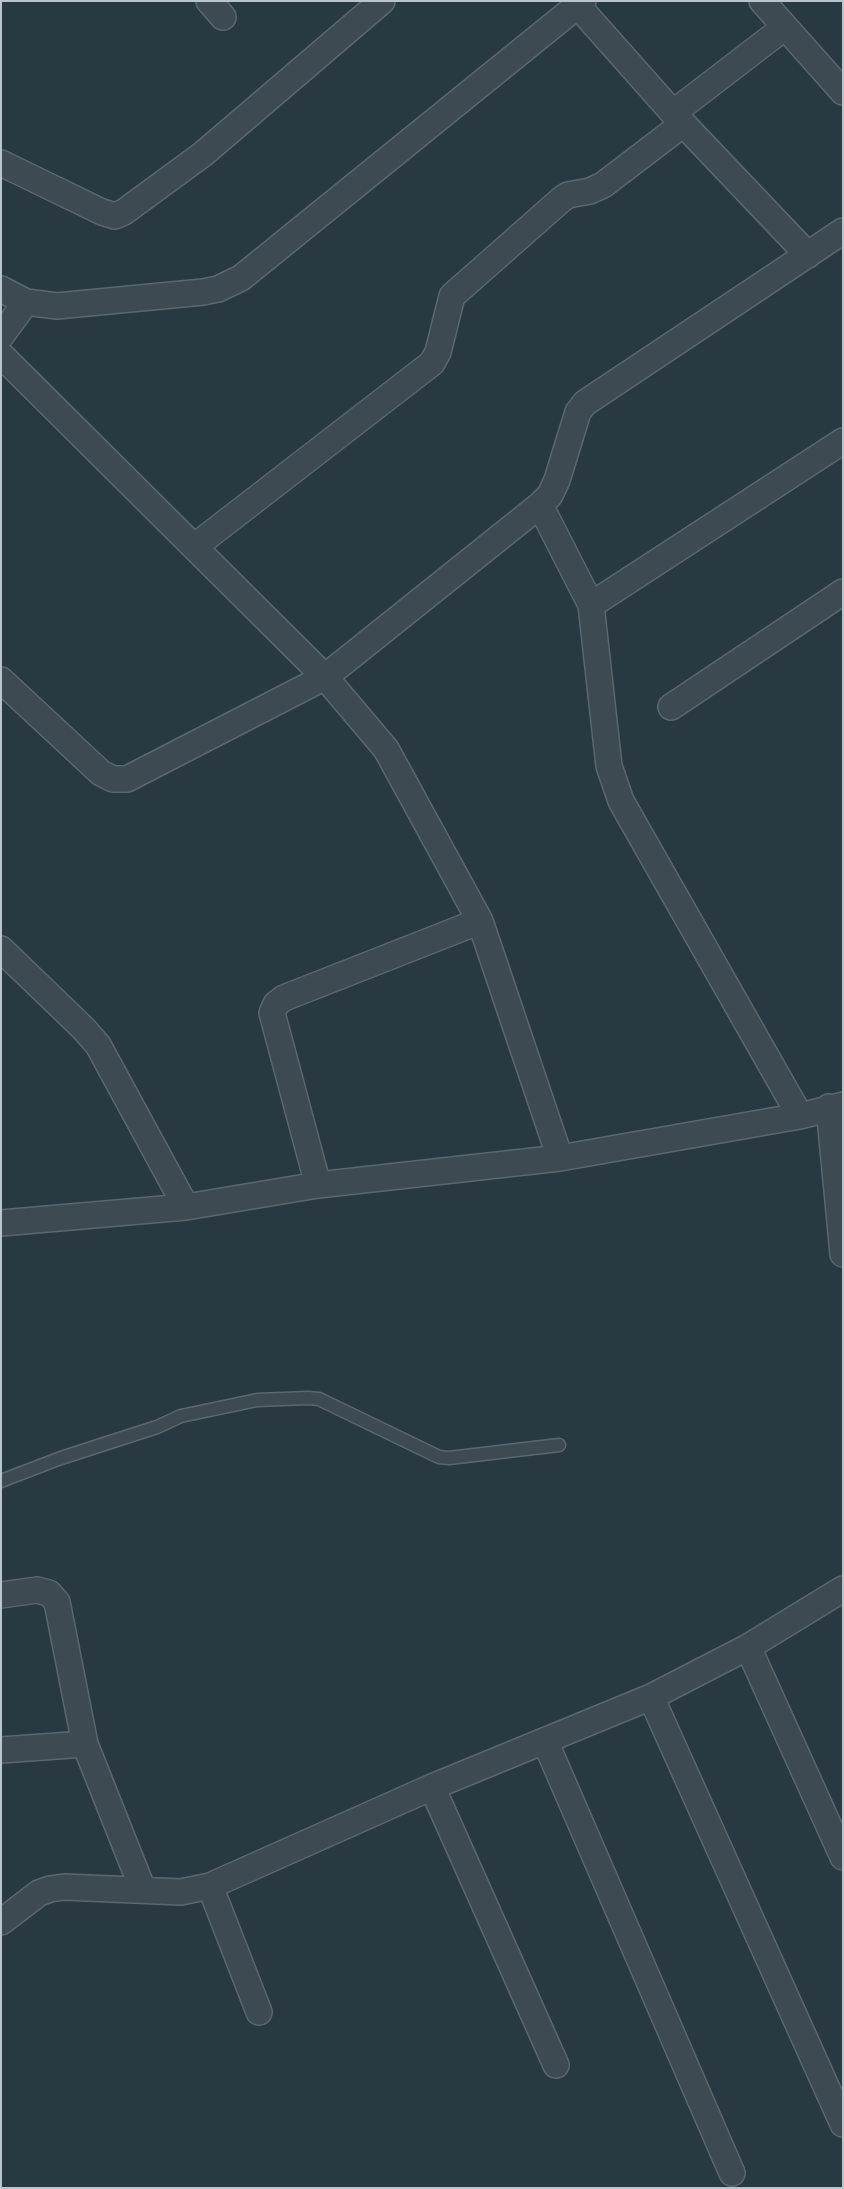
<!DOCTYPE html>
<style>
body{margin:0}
#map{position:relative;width:844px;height:2189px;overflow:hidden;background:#293941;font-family:"Public Sans",sans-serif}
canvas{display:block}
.frame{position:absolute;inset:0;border:2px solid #bac4cb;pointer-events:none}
</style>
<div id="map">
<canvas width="844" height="2189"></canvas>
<div class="frame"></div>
</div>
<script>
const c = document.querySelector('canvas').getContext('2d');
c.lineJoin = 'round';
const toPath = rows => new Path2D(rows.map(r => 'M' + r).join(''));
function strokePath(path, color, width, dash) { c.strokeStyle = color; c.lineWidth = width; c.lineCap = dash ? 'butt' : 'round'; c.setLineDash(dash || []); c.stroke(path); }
const lane = toPath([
 [1,1481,61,1458,157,1427,181,1416,257,1400,308,1398,319,1399,439,1457,449,1458,559,1445]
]);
const street = toPath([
 [209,1,223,17],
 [762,1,843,92],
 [578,6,673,113,808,255],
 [673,113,785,27],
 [1,163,102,212,115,216,124,212,203,154,382,1],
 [1,289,26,302,57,306,203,292,218,289,241,278,583,1],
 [1,336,26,302],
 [1,355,325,677,386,749,480,921,560,1158],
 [540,505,591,605,609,766,621,801,800,1116],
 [194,547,432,363,438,352,452,296,562,199,568,195,590,191,603,185,683,124],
 [591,605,843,441],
 [1,680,101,773,113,779,127,779,325,677,540,505,550,495,557,480,578,412,585,403,843,231],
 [671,707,843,592],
 [1,949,83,1028,98,1045,186,1207],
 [829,1107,843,1254],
 [318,1185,272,1013,276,1004,284,998,480,921],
 [1,1223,186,1207,318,1185,560,1158,800,1116,843,1105],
 [1,1595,37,1590,49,1593,57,1602,85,1744,143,1890],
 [748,1647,843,1857],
 [651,1697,843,2124],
 [545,1741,732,2173],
 [1,1750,85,1744],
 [432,1787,556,2065],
 [210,1886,259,2012],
 [1,1922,39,1893,50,1889,64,1887,181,1892,210,1886,432,1787,651,1697,748,1647,843,1589]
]);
strokePath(lane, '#5b676e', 15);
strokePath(street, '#5b676e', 28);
strokePath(lane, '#3d4a51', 12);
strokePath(street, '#3d4a51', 25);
</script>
